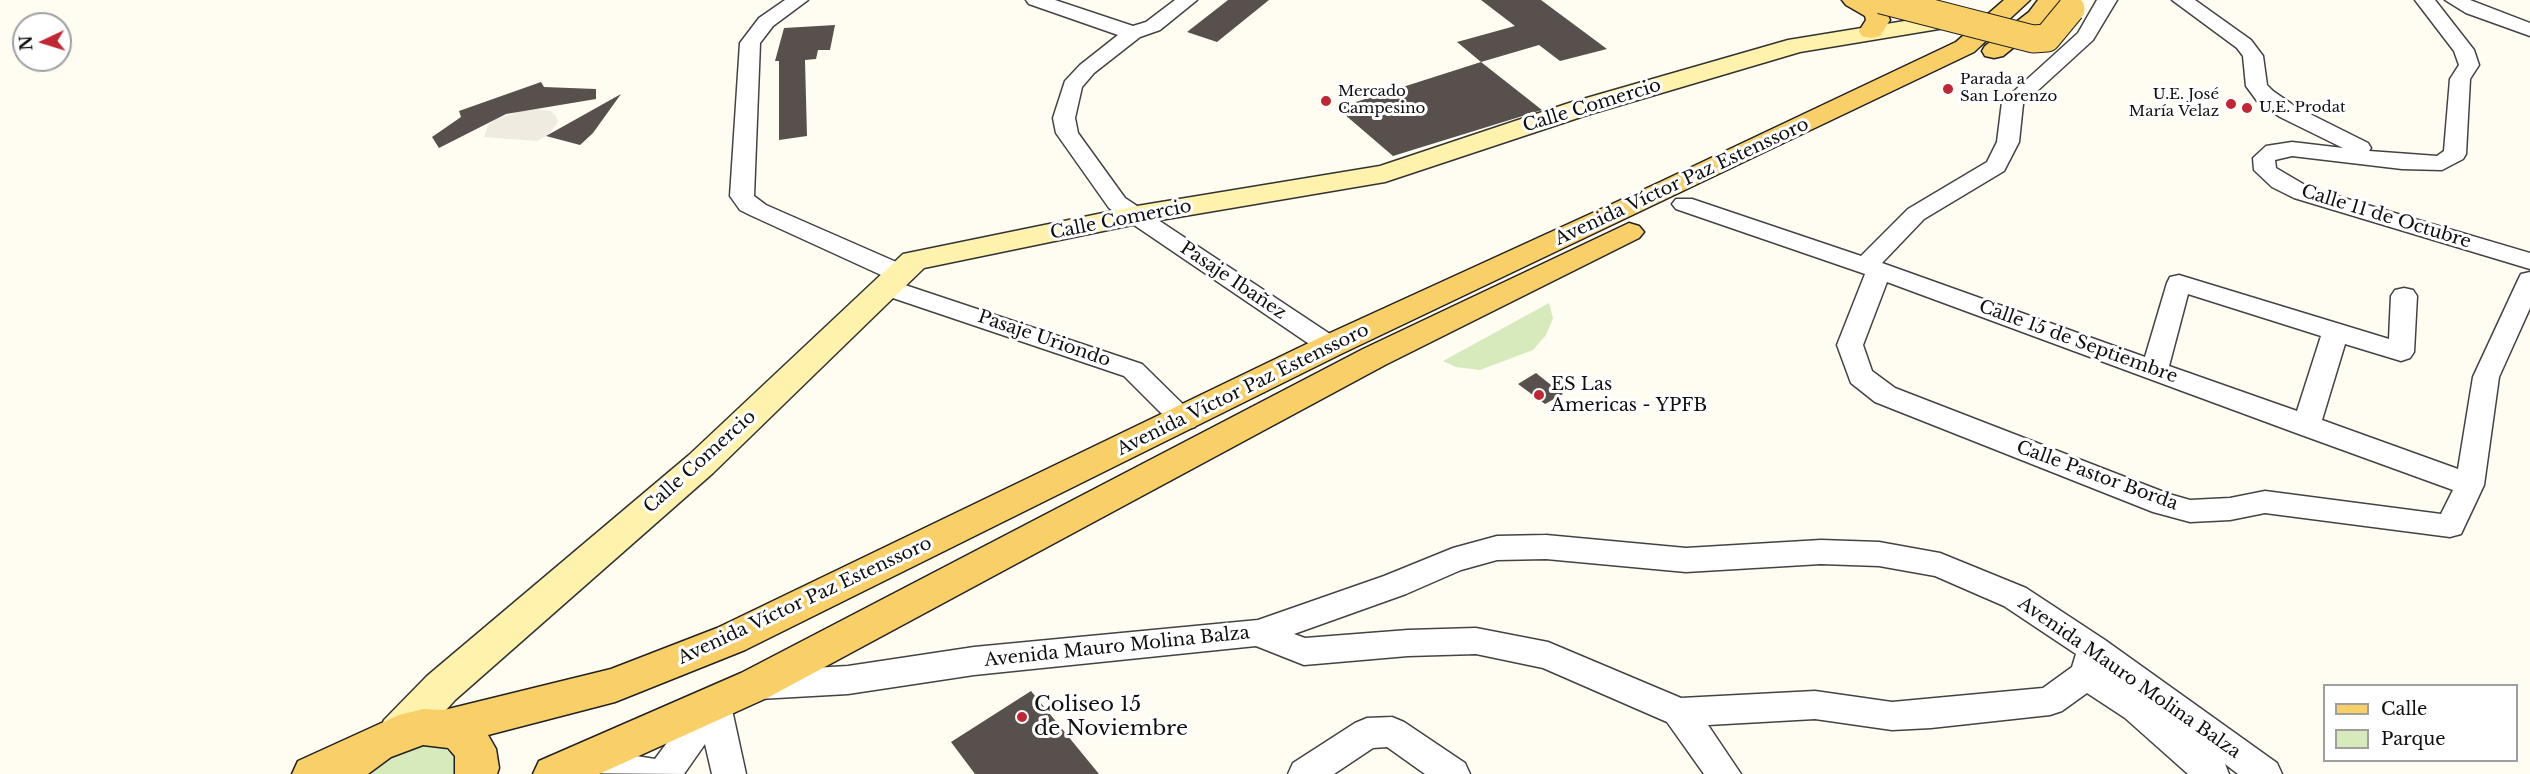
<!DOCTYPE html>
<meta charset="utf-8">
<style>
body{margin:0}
#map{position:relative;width:2530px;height:774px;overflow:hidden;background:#fffcf2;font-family:"Libre Baskerville",serif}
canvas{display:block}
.legend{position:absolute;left:2323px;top:684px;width:195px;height:78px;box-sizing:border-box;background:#fff;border:2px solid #9f9f9f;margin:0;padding:8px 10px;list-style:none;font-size:18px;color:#101010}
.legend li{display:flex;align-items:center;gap:12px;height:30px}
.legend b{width:30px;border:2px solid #9f9f9f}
.north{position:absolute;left:12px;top:12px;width:60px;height:60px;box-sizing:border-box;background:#fff;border:2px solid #9f9f9f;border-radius:50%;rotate:266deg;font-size:16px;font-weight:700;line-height:24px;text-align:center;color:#101010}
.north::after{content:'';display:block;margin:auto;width:21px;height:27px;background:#c22634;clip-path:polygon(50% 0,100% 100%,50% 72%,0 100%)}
</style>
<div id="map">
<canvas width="2530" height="774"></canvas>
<ul class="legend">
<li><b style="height:8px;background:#f9cf68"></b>Calle</li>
<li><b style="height:16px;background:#d6eabb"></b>Parque</li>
</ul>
<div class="north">N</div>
</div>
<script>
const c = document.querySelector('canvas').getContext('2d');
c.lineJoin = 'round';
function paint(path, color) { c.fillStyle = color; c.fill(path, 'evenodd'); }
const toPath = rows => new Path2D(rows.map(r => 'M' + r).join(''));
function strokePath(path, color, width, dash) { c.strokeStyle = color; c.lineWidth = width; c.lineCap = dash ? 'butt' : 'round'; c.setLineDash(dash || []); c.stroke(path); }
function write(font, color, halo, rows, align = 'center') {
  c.font = font + ' "Libre Baskerville",serif'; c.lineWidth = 6; c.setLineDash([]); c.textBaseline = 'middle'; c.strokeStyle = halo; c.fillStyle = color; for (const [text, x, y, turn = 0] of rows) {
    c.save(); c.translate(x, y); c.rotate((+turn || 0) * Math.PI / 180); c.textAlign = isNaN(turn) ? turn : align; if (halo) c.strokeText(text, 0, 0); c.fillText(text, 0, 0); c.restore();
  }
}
paint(toPath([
 [1549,303,1553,318,1546,335,1533,350,1480,370,1456,367,1443,361],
 [428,744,442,747,452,754,457,765,457,774,364,774,379,761,412,745]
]), '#d6eabb');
paint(toPath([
 [531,108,551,111,556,116,558,122,548,135,537,141,484,137,488,125,496,119]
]), '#f0ebe0');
paint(toPath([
 [1228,0,1269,0,1217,42,1187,32],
 [1481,0,1541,0,1607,49,1560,61,1539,45,1481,62,1457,42,1515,26],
 [835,25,830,50,818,50,816,59,805,60,807,136,779,140,779,61,775,61,784,28],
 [1481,62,1542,110,1393,156,1337,108],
 [541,82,544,87,596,89,596,99,506,114,439,148,432,137,461,117,459,111],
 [621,94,593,133,580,145,546,136],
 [1536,373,1546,381,1563,394,1545,404,1518,384],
 [1031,691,1099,774,975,774,951,742]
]), '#58504c');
const street = toPath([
 [785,0,808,0,773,26,760,43,754,196,766,205,910,268,913,274,910,280,901,282,892,280,750,215,740,210,730,196,740,43,759,18,785,0],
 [1026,0,1055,0,1133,26,1146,22,1175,0,1197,0,1160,30,1140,37,1094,73,1082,87,1075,118,1078,133,1125,198,1339,340,1343,346,1339,352,1330,355,1321,352,1109,208,1056,133,1053,118,1065,81,1080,65,1118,35,1029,4,1026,0],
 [2097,0,2117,0,2093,40,2023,104,2019,142,2004,171,1924,219,1882,263,2145,357,2167,283,2170,277,2179,275,2389,339,2391,296,2395,290,2404,288,2413,290,2417,296,2414,352,2410,358,2401,361,2345,344,2322,420,2458,469,2473,377,2518,280,2521,274,2530,272,2530,308,2499,377,2484,485,2461,534,2450,537,2265,513,2230,520,2190,522,2153,512,1875,402,1851,383,1837,345,1865,274,1676,209,1672,204,1676,199,1692,199,1861,256,1908,209,1987,162,1997,142,2002,102,2078,33,2097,0],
 [1887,282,2296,433,2453,490,2441,514,2265,491,2230,498,2190,500,2169,494,1895,388,1872,371,1863,345,1887,282],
 [2188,294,2321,336,2297,411,2169,366,2188,294],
 [2172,0,2195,0,2251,40,2263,56,2267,85,2273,91,2296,107,2368,143,2371,148,2369,151,2437,156,2444,151,2450,79,2459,65,2454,51,2415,0,2435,0,2474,50,2479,65,2470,79,2466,154,2463,159,2442,170,2402,169,2292,156,2275,160,2276,168,2310,188,2530,253,2530,269,2294,198,2272,187,2254,170,2253,158,2266,146,2292,142,2343,148,2280,117,2257,101,2246,86,2243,56,2237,48,2172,0],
 [2445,0,2470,0,2530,23,2530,36,2466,13,2445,0],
 [887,279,1142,364,1199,420,1195,427,1185,430,1175,427,1124,376,878,293,874,287,878,281,887,279],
 [1546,535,1686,548,1821,540,1879,542,1940,553,2026,588,2105,640,2277,763,2282,774,2238,774,2225,764,2229,774,2188,774,2125,718,2087,693,2062,711,2050,715,1931,728,1892,730,1815,719,1708,725,1741,774,1704,774,1667,722,1543,668,1476,654,1408,656,1304,665,1256,646,974,675,848,694,759,699,747,695,743,685,747,675,759,671,848,666,974,647,1258,620,1384,576,1453,548,1497,536,1546,535],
 [1546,559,1686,572,1821,564,1879,566,1935,576,2004,606,2076,654,2072,667,2043,688,1892,702,1815,691,1681,698,1548,642,1476,628,1408,630,1305,638,1294,634,1406,594,1461,570,1497,560,1546,559],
 [714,691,726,695,731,705,746,774,712,774,705,744,684,774,570,773,565,762,570,751,582,747,655,759,702,695,714,691],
 [1392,717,1404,722,1465,763,1470,774,1425,774,1387,747,1373,748,1334,774,1288,774,1293,763,1355,723,1367,718,1392,717]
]);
const secondary = toPath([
 [1966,11,1975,13,1978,18,1975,23,1800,52,1587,115,1385,182,1137,224,924,268,713,473,455,700,414,746,399,751,384,746,378,733,384,720,427,676,689,455,903,254,1137,206,1380,166,1569,103,1788,40,1966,11]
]);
const primary = toPath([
 [1842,0,1872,0,1884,7,1890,20,1880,36,1871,38,1862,36,1859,31,1866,20,1865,16,1846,5,1842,0],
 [2004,0,2030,0,1974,52,1341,354,745,650,615,702,488,735,496,749,499,768,497,774,455,774,455,756,448,748,423,745,391,757,368,774,292,774,298,761,399,715,423,709,444,710,611,669,717,628,1319,338,1658,183,1956,42,2004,0],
 [2038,0,2062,0,2045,22,2003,56,1994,58,1985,56,1982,51,1985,46,2029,12,2038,0],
 [1629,223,1639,226,1644,232,1639,238,1385,365,769,697,599,774,533,774,539,761,741,673,1363,349,1629,223]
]);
strokePath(street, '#434343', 3);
strokePath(secondary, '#323232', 3);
strokePath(primary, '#212121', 3);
paint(street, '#fff');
paint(secondary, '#fff2ad');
paint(primary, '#f9cf68');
const primaryBridge = toPath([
 [1881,0,2033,39,2047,38,2071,9]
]);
strokePath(primaryBridge, '#212121', 29, []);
strokePath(primaryBridge, '#f9cf68', 27);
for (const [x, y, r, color] of [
 [1948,89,6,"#c22634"],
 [1326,101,6,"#c22634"],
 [2231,104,6,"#c22634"],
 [2247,108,6,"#c22634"],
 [1539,395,6,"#c22634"],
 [1022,717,6,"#c22634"]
]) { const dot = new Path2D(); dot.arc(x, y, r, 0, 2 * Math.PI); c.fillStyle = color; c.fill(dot); strokePath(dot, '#fff', 2); }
write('15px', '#101010', '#fff', [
 ["Parada a",1960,80],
 ["San Lorenzo",1960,97],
 ["Mercado",1338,92],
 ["Campesino",1338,109],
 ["U.E. José",2219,95,"right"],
 ["María Velaz",2219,112,"right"],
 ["U.E. Prodat",2259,108]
], 'left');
write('18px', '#101010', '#fff', [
 ["Calle Comercio",1592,106,-17],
 ["Avenida Víctor Paz Estenssoro",1682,182,-25],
 ["Calle 11 de Octubre",2386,217,17],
 ["Calle Comercio",1121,220,-11],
 ["Pasaje Ibañez",1233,281,34],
 ["Pasaje Uriondo",1044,339,19],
 ["Calle 15 de Septiembre",2078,342,20],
 ["Avenida Víctor Paz Estenssoro",1243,390,-26],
 ["Calle Comercio",700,462,-42],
 ["Calle Pastor Borda",2097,476,20],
 ["Avenida Víctor Paz Estenssoro",805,601,-25],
 ["Avenida Mauro Molina Balza",1117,647,-6],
 ["Avenida Mauro Molina Balza",2129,678,35]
]);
write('18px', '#101010', '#fff', [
 ["ES Las",1551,385],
 ["Americas - YPFB",1551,406]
], 'left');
write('21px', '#101010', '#fff', [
 ["Coliseo 15",1034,705],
 ["de Noviembre",1034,729]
], 'left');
</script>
